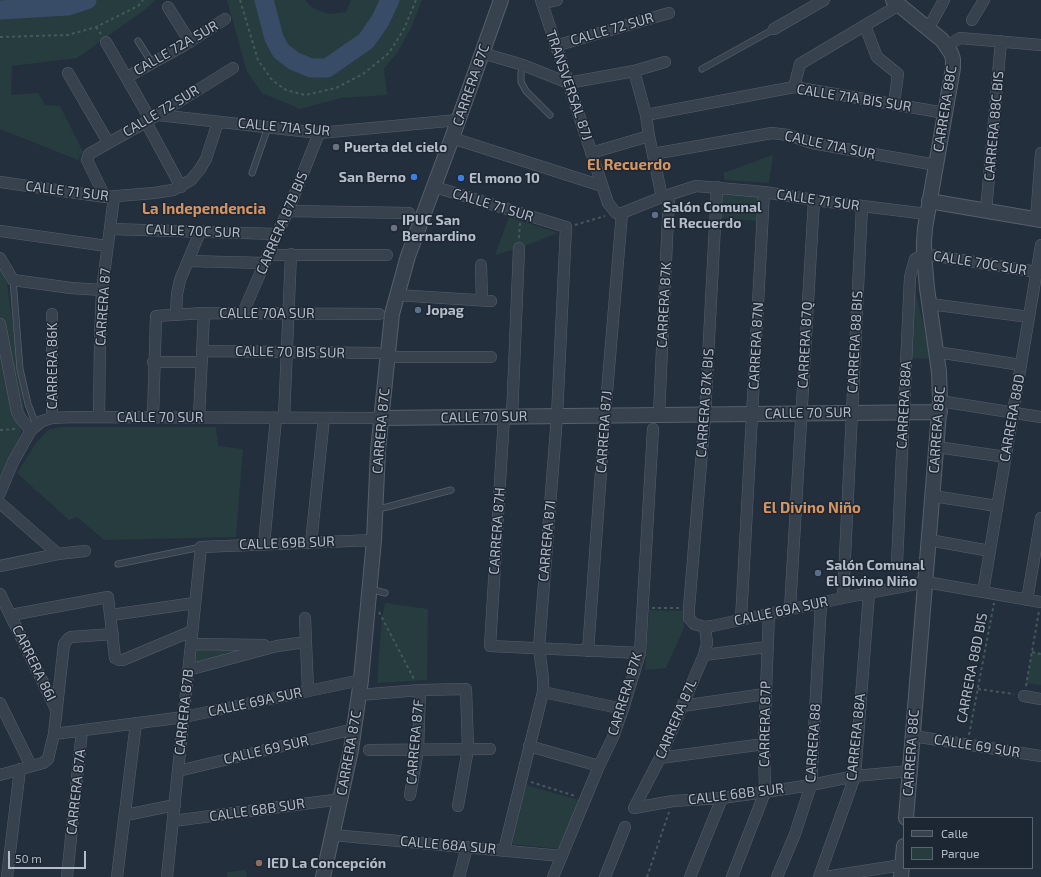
<!DOCTYPE html>
<meta charset="utf-8">
<style>
body{margin:0}
#map{position:relative;width:1041px;height:877px;overflow:hidden;background:#242f3e;font-family:"Exo 2",sans-serif}
canvas{display:block}
.legend{position:absolute;left:903px;top:817px;width:130px;height:52px;box-sizing:border-box;background:#1d2633;border:1px solid #59626f;margin:0;padding:5px 7px;list-style:none;font-size:12px;color:#b4bcc9}
.legend li{display:flex;align-items:center;gap:8px;height:20px}
.legend b{width:20px;border:1px solid #59626f}
.scale{position:absolute;left:8px;top:851px;width:78px;height:18px;box-sizing:border-box;border:2px solid #b4bcc9;border-top:0;padding-left:5px;font-size:12px;line-height:14px;white-space:nowrap;color:#b4bcc9;-webkit-text-stroke:3px #1d2633;paint-order:stroke}
</style>
<div id="map">
<canvas width="1041" height="877"></canvas>
<ul class="legend">
<li><b style="height:5px;background:#38414e"></b>Calle</li>
<li><b style="height:11px;background:#263c3f"></b>Parque</li>
</ul>
<div class="scale">50 m</div>
</div>
<script>
const c = document.querySelector('canvas').getContext('2d');
c.lineJoin = 'round';
function paint(path, color) { c.fillStyle = color; c.fill(path, 'evenodd'); }
const toPath = rows => new Path2D(rows.map(r => 'M' + r).join(''));
function strokePath(path, color, width, dash) { c.strokeStyle = color; c.lineWidth = width; c.lineCap = dash ? 'butt' : 'round'; c.setLineDash(dash || []); c.stroke(path); }
function write(font, color, halo, rows, align = 'center') {
  c.font = font + ' "Exo 2",sans-serif'; c.lineWidth = 3; c.setLineDash([]); c.textBaseline = 'middle'; c.strokeStyle = halo; c.fillStyle = color; for (const [text, x, y, turn = 0] of rows) {
    c.save(); c.translate(x, y); c.rotate((+turn || 0) * Math.PI / 180); c.textAlign = isNaN(turn) ? turn : align; if (halo) c.strokeText(text, 0, 0); c.fillText(text, 0, 0); c.restore();
  }
}
paint(toPath([
 [0,0,155,0,146,9,77,58,12,66,11,95,38,93,45,105,60,106,83,152,78,160,0,129],
 [227,0,305,0,311,7,328,14,346,12,351,0,422,0,411,28,397,53,384,69,387,95,341,98,300,109,262,93,247,72],
 [773,155,769,183,725,180,723,173],
 [722,192,759,195,757,221,721,218],
 [509,217,558,233,519,248,495,255],
 [0,268,7,283,25,416,18,444,0,485],
 [913,282,932,359,911,358],
 [61,427,216,427,218,446,243,449,236,537,104,540,77,517,69,520,17,473,36,443,48,430],
 [385,603,428,609,427,680,377,683,382,617],
 [649,610,685,611,684,628,666,668,645,670],
 [265,647,194,665,196,650],
 [1032,652,1041,654,1041,685,1026,683],
 [526,785,579,800,560,849,512,844],
 [246,870,247,877,227,877,227,872]
]), '#263c3f');
strokePath(toPath([
 [264,0,274,38,281,51,294,61,311,68,327,68,366,41,380,21,390,0],
 [0,10,68,6,87,0]
]), '#394c67', 19);
const service = toPath([
 [138,41,152,63],
 [523,65,521,73,521,82,526,91,550,115],
 [702,69,774,29],
 [252,173,268,127],
 [13,280,20,369,28,404,36,425],
 [375,509,387,507,451,490],
 [118,564,201,547],
 [370,589,385,593]
]);
const minor = toPath([
 [541,0,608,203,616,213,622,213,662,197,696,186,764,192,814,200,927,214],
 [542,3,557,0],
 [168,7,190,42],
 [972,20,984,0],
 [865,26,877,57,898,74,894,104],
 [774,29,824,0],
 [928,29,944,0],
 [106,42,150,119],
 [555,46,669,13],
 [947,46,960,38,1041,45],
 [482,53,523,65,568,83,634,71,665,62],
 [634,71,646,115,649,136,662,197],
 [68,73,108,142],
 [127,77,183,46,225,19],
 [794,87,800,64,899,5],
 [158,115,319,133,458,120],
 [646,115,794,87,945,113],
 [146,122,181,187],
 [452,138,602,186],
 [591,153,649,136],
 [653,154,772,133,788,135,812,143,936,165],
 [0,182,105,197,154,193,173,190,191,180,200,169,206,159,218,122],
 [435,187,566,227,557,416,539,648,543,678,543,692,504,850],
 [717,187,705,415,689,608,689,618,694,624,705,627,712,626,843,598,926,582,1041,602],
 [105,197,87,160,89,154,146,122,233,68],
 [288,211,409,213],
 [986,211,1001,41],
 [1036,219,1041,153],
 [110,229,277,234],
 [0,231,107,246],
 [268,255,387,255],
 [0,258,13,280,71,288,102,290],
 [188,261,264,263],
 [481,265,482,300],
 [396,295,491,301],
 [930,304,1029,317],
 [243,313,277,234,288,211,319,133],
 [176,315,177,294,180,280,200,232],
 [0,324,17,412,21,419,31,430,13,462,0,493],
 [203,351,377,353],
 [937,352,1021,365],
 [388,357,491,357],
 [153,362,202,362],
 [940,401,1041,417],
 [659,415,669,195],
 [99,417,100,340,102,290,114,197],
 [153,417,156,316,204,313,379,314],
 [199,417,204,313],
 [504,417,490,646,640,653],
 [512,417,519,248],
 [52,418,52,314],
 [284,418,291,254],
 [31,430,42,421,52,418,73,417,381,418],
 [937,447,1006,457],
 [933,496,997,506],
 [0,503,58,554],
 [929,540,990,551],
 [311,543,324,418],
 [264,544,276,418],
 [897,563,910,277,915,259,924,254,1037,272],
 [0,566,58,554,85,551],
 [983,592,1041,245],
 [0,594,56,709],
 [843,598,862,206],
 [1027,600,1041,518],
 [790,609,814,200],
 [11,615,108,597,115,658,119,660,123,660,192,631],
 [111,615,195,603],
 [305,618,308,691],
 [741,620,764,192],
 [191,644,264,645],
 [588,651,605,416,622,213],
 [704,655,767,647],
 [188,670,277,646,306,642],
 [543,692,623,709],
 [359,695,420,690,466,689,468,749,458,806],
 [1024,696,1041,699],
 [0,703,31,766],
 [682,706,765,694],
 [54,734,184,717,361,680],
 [913,736,1041,756],
 [529,746,599,766],
 [369,750,490,749],
 [660,758,764,744],
 [178,771,354,729],
 [0,775,43,763,48,759,54,734,64,644,68,639,71,637,113,634],
 [410,795,418,750,420,690],
 [634,808,673,801,722,798,765,792,811,785,855,776,910,771],
 [634,808,660,758,704,655,707,643,705,627],
 [126,815,175,805],
 [173,821,341,799],
 [333,835,562,856],
 [7,877,20,769],
 [67,877,82,730],
 [117,877,136,723],
 [167,877,201,547,374,540],
 [459,877,467,847],
 [553,877,599,766,613,737,623,709,640,653,653,429],
 [605,877,625,827],
 [690,877,722,798],
 [732,877,765,792,764,744,769,613],
 [777,877,795,834,811,785,821,603],
 [819,877,855,776,869,593],
 [825,877,902,865]
]);
const tertiary = toPath([
 [893,0,942,40,951,53,953,59,953,68,925,228,924,242,924,254,927,288,939,372,940,401,906,818],
 [929,201,1041,220],
 [381,418,940,412],
 [323,877,351,750,361,680,374,540,378,450,392,314,408,256,452,138,501,0],
 [901,877,904,846]
]);
strokePath(service, '#565f6c', 7);
strokePath(minor, '#565f6c', 12);
strokePath(tertiary, '#565f6c', 16);
strokePath(toPath([
 [240,0,258,60,272,80,286,90,305,95,336,88,363,74,389,53,404,29,416,0],
 [96,27,101,34],
 [0,37,68,35,96,27,138,6,143,0],
 [575,225,605,216],
 [519,238,520,223],
 [0,430,16,429],
 [652,608,679,608],
 [379,612,415,681],
 [1032,652,1041,654],
 [1026,686,1039,611],
 [978,689,1014,694],
 [969,735,994,603],
 [531,782,575,796],
 [647,877,669,812]
]), '#44595c', 2, [3, 3]);
strokePath(service, '#38414e', 5.5);
strokePath(minor, '#38414e', 11);
strokePath(tertiary, '#38414e', 14);
for (const [x, y, r, color] of [
 [336,147,4,"#6b7280"],
 [414,177,4,"#3f7fe0"],
 [461,178,4,"#3f7fe0"],
 [655,215,4,"#5c6f8a"],
 [394,228,4,"#6b7280"],
 [418,310,4,"#5c6f8a"],
 [818,573,4,"#5c6f8a"],
 [259,863,4,"#8d6e63"]
]) { const dot = new Path2D(); dot.arc(x, y, r, 0, 2 * Math.PI); c.fillStyle = color; c.fill(dot); strokePath(dot, '#1d2633', 1.5); }
write('14px', '#b4bcc9', '#1d2633', [
 ["CALLE 72 SUR",612,29,-16],
 ["CALLE 72A SUR",176,48,-30],
 ["CARRERA 87C",471,85,-71],
 ["TRANSVERSAL 87J",569,85,71],
 ["CALLE 71A BIS SUR",854,98,9],
 ["CARRERA 88C",945,109,-81],
 ["CALLE 72 SUR",161,111,-31],
 ["CARRERA 88C BIS",994,126,-85],
 ["CALLE 71A SUR",284,127,5],
 ["CALLE 71A SUR",830,145,12],
 ["CALLE 71 SUR",67,191,7],
 ["CALLE 71 SUR",818,200,8],
 ["CALLE 71 SUR",493,205,17],
 ["CARRERA 87B BIS",282,223,-67],
 ["CALLE 70C SUR",193,231,2],
 ["CALLE 70C SUR",980,263,9],
 ["CARRERA 87K",664,305,-87],
 ["CARRERA 87",103,307,-86],
 ["CALLE 70A SUR",267,313],
 ["CARRERA 88 BIS",855,342,-87],
 ["CARRERA 87Q",805,345,-87],
 ["CARRERA 87N",756,346,-87],
 ["CALLE 70 BIS SUR",290,352,1],
 ["CARRERA 86K",52,366,-90],
 ["CARRERA 87K BIS",705,403,-86],
 ["CARRERA 88A",904,405,-87],
 ["CALLE 70 SUR",808,413,-1],
 ["CALLE 70 SUR",160,417],
 ["CALLE 70 SUR",484,417,-1],
 ["CARRERA 88D",1012,418,-80],
 ["CARRERA 88C",937,430,-86],
 ["CARRERA 87C",381,431,-85],
 ["CARRERA 87J",604,432,-86],
 ["CARRERA 87H",497,531,-86],
 ["CARRERA 87I",547,541,-85],
 ["CALLE 69B SUR",287,543,-2],
 ["CALLE 69A SUR",781,611,-12],
 ["CARRERA 86I",34,663,64],
 ["CARRERA 88D BIS",972,668,-79],
 ["CARRERA 87K",625,694,-73],
 ["CALLE 69A SUR",255,702,-12],
 ["CARRERA 87B",184,712,-84],
 ["CARRERA 87L",676,719,-67],
 ["CARRERA 87P",765,724,-89],
 ["CARRERA 88A",856,737,-84],
 ["CARRERA 87F",415,742,-85],
 ["CARRERA 88",813,743,-86],
 ["CALLE 69 SUR",977,746,9],
 ["CALLE 69 SUR",266,750,-13],
 ["CARRERA 87C",349,753,-80],
 ["CARRERA 88C",911,753,-86],
 ["CARRERA 87A",76,792,-84],
 ["CALLE 68B SUR",736,794,-7],
 ["CALLE 68B SUR",257,810,-8],
 ["CALLE 68A SUR",448,845,5]
]);
write('bold 14px', '#b4bcc9', '#1d2633', [
 ["Puerta del cielo",344,147],
 ["San Berno",406,177,"right"],
 ["El mono 10",469,178],
 ["Salón Comunal",663,207],
 ["El Recuerdo",663,223],
 ["IPUC San",402,220],
 ["Bernardino",402,236],
 ["Jopag",426,310],
 ["Salón Comunal",826,565],
 ["El Divino Niño",826,581],
 ["IED La Concepción",267,863]
], 'left');
write('bold 15px', '#d59563', '#1d2633', [
 ["El Recuerdo",629,165],
 ["La Independencia",204,209],
 ["El Divino Niño",812,508]
]);
</script>
